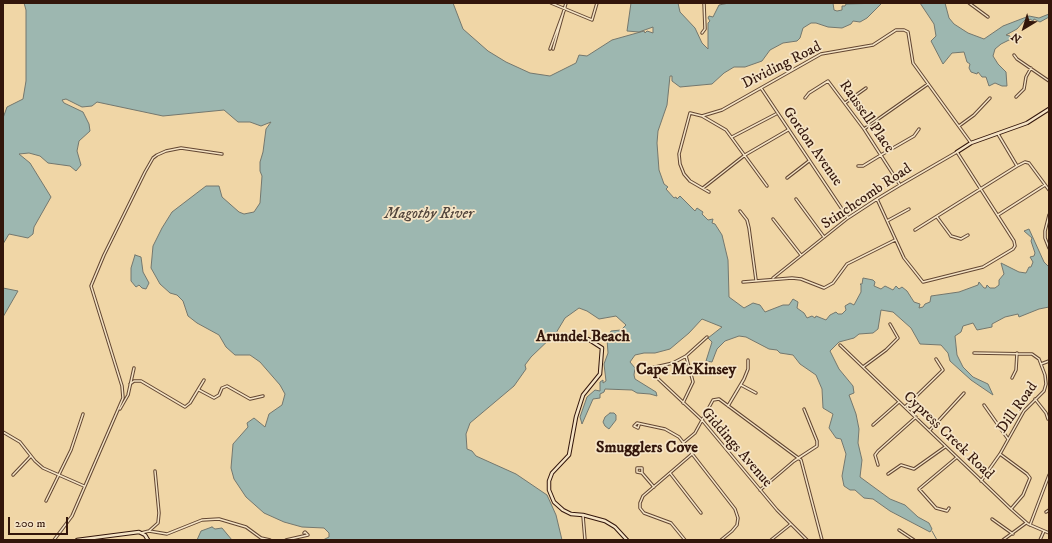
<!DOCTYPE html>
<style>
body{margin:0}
#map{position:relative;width:1052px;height:543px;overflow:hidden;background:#f0d6a6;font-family:"IM FELL DW Pica",serif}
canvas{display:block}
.frame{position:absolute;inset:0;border:4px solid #33160b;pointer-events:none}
.north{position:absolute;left:1004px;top:8px;width:40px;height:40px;-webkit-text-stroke:3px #f5e4c5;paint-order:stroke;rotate:218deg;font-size:11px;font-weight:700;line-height:16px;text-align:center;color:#33160b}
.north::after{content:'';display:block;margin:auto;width:14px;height:18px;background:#33160b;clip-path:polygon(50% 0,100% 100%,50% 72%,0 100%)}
.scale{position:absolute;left:8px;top:517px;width:60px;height:18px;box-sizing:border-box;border:2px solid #33160b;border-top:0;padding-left:5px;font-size:12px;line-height:14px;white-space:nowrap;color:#33160b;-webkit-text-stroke:3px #f5e4c5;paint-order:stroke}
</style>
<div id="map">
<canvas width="1052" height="543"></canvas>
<div class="frame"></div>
<div class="north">N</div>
<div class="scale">200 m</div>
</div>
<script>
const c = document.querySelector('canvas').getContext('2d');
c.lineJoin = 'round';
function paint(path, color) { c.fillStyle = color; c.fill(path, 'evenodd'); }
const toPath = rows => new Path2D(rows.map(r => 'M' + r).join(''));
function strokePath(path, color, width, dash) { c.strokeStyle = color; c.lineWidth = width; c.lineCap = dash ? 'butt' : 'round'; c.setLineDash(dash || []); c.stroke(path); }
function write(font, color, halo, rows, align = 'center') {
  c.font = font + ' "IM FELL DW Pica",serif'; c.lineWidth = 3.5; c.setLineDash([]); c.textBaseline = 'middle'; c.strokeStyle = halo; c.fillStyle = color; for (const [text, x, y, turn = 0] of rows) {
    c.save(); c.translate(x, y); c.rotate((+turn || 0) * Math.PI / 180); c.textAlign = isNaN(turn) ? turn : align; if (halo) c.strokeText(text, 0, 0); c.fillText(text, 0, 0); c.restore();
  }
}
const water = toPath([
 [24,3,453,3,463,29,488,51,506,62,530,73,550,76,576,63,579,55,587,56,612,40,644,31,645,33,647,31,653,33,653,27,639,32,627,31,631,3,678,3,680,12,695,28,702,43,708,49,708,23,710,21,708,18,709,16,713,17,719,5,729,3,833,3,834,10,837,11,842,10,842,6,845,6,846,4,882,3,867,18,860,22,853,21,851,24,842,28,828,27,816,23,811,23,803,28,800,38,797,41,783,43,770,50,762,61,745,67,734,67,724,73,712,84,680,87,672,81,672,76,670,76,667,105,658,131,657,143,659,170,664,184,668,187,666,189,674,198,676,197,677,199,680,196,695,211,697,208,703,212,702,214,708,220,713,219,712,223,715,224,722,235,728,260,729,297,744,308,753,303,760,305,765,312,783,305,789,305,793,299,798,302,797,308,804,313,807,318,812,316,815,318,816,316,826,320,830,315,836,312,838,314,842,314,846,310,845,306,850,303,854,305,861,292,861,285,860,284,862,284,863,278,873,280,875,282,874,286,881,289,885,286,893,290,896,286,899,289,902,287,907,291,914,302,920,304,919,308,923,307,925,304,930,302,931,296,959,292,978,285,979,282,984,288,986,288,987,285,990,288,995,288,999,285,999,280,1004,274,1001,263,1019,272,1026,273,1029,267,1031,267,1033,262,1030,257,1034,256,1035,253,1031,241,1032,238,1024,231,1029,229,1044,262,1049,267,1049,307,1039,309,1019,317,1018,314,1005,317,992,324,992,327,977,330,973,323,963,326,961,332,955,336,957,355,963,367,973,377,988,384,993,395,971,380,950,361,948,353,941,345,920,344,911,328,893,312,881,310,878,329,873,333,859,334,854,338,839,342,830,351,839,369,853,386,854,393,849,395,856,414,859,429,858,443,862,460,860,477,890,499,905,505,918,517,929,523,932,529,930,532,890,511,873,499,864,498,855,490,850,490,844,486,842,476,846,454,841,439,836,438,829,428,833,414,823,408,822,389,816,375,800,364,793,355,780,353,777,350,769,349,746,337,739,336,725,341,717,349,712,362,706,361,712,342,708,338,722,327,702,319,689,333,670,349,655,353,644,353,635,355,630,362,635,368,634,375,635,379,656,392,657,396,650,394,637,393,632,390,605,389,604,392,600,394,600,398,593,399,582,424,580,417,587,397,595,390,600,391,600,382,603,380,603,383,606,381,604,364,608,353,607,339,611,331,621,330,626,325,616,316,599,319,587,311,579,308,565,318,556,333,531,357,525,365,526,369,514,386,470,423,466,434,467,449,472,451,476,456,516,474,547,495,556,515,562,540,323,540,329,537,329,533,324,528,302,527,284,522,264,513,246,497,234,479,231,468,233,444,248,427,247,423,254,418,265,427,269,414,282,405,285,394,280,385,260,362,250,355,235,355,226,347,219,335,197,323,188,316,183,301,177,295,170,293,160,284,151,268,153,246,162,228,172,212,206,186,219,186,222,197,239,212,244,214,254,212,260,203,262,176,260,171,260,162,263,152,266,129,271,122,261,126,250,122,238,122,224,110,163,116,97,102,92,106,82,107,66,99,62,100,64,103,83,112,89,124,90,131,79,141,77,151,81,165,76,171,70,166,48,163,40,156,29,153,19,154,30,163,51,197,34,227,33,234,28,238,9,234,3,244,3,118,7,107,23,99,26,81,26,10,24,3],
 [917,3,945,3,949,18,954,24,968,33,984,39,1003,26,1029,16,1039,18,1049,14,1049,17,1040,22,1034,19,1033,21,1030,19,1028,21,1025,20,1017,29,1006,35,1010,36,1011,39,1001,44,995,49,993,56,998,64,1006,72,1007,86,1002,86,995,83,989,86,986,77,982,77,978,72,977,74,971,72,969,68,970,64,967,62,964,52,952,53,943,64,931,41,936,36,934,24,920,3,917,3],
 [135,255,141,257,143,272,149,283,146,289,142,288,139,285,136,287,131,281,131,268,135,255],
 [3,288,18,291,3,317,3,288],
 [610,413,614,413,616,415,616,420,609,429,605,426,603,422,605,417,610,413],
 [212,527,215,529,222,528,232,540,197,540,201,531,212,527]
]);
paint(water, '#9db7b0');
strokePath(water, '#73776e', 1);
strokePath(toPath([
 [932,531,937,540]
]), '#73776e', 1);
const street = toPath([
 [551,3,592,20,597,3],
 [969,3,988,17],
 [702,33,705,29,704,3],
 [550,49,565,8],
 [553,49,566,3],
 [1014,55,1017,59,1049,81],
 [761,88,848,218],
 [1016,97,1024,89,1026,77,1031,68],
 [805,98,809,93,828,81,864,129,900,185],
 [845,103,866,88],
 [702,116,722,110,821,54,873,45,896,30,904,30,908,32,913,63,971,143],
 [959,126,974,115,990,98],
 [864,129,928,84],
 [998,134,1017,166,1025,162,1029,163,1049,190],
 [732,137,776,114],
 [858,166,863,166,881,155,914,136,919,129],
 [787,178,809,161],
 [703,188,745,155,788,130],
 [709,192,690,181,684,174,680,164,679,154,690,113,702,116,726,130,767,186],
 [796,199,824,237],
 [740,211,747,220,749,228,756,280],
 [998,215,1045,185],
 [1049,215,1045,231,1045,238,1049,248],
 [937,217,951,236,961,239,968,235],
 [773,219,801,255],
 [887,221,909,209],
 [915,230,1017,166],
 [773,278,848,218,877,199,900,185,957,152,1014,241,1015,246,1013,249,983,267,923,282,904,258,877,199],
 [743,282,792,278,801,279,824,288,833,283,847,264,895,240],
 [707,337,686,356,673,363,651,368,653,374,702,420,777,510,807,540],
 [840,345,1011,509,1028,524,1049,533],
 [974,353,1032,354,1039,359,1045,375,1046,384,1044,391,1024,411,1000,454,981,481],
 [1041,364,1049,361],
 [863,367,886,350,898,338,890,324],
 [1012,378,1016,370,1017,353],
 [130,384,134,381,141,381,185,407,190,403,204,380],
 [741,385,756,393],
 [199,390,214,398,219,395,222,388,227,386,250,399,263,396],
 [1035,399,1046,413,1048,419],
 [683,403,693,382,686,356],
 [984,405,1008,439],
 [728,406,744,379,748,369,748,360],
 [905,407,943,370,936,359],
 [120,409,128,395,134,368],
 [639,425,638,428,634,426,637,423,665,429,679,437,735,509,738,518,737,525,732,531,721,540],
 [873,425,899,402],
 [930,430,964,393],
 [3,432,20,442,35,461,43,468,84,486],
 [683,443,695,433,713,400,719,399,801,460,822,540],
 [1000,454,1027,474,1030,478,1023,495,1011,509],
 [878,465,875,455,878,451,916,417],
 [642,473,637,472,637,468,642,468,642,473,654,487],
 [670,473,701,513],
 [888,474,901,465,914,469,945,447],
 [13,475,31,456],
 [760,490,794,461,817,446,817,441,804,409],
 [46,501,71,450,83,414],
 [949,508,947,511,936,508,919,489,956,458],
 [1046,512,1049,510],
 [583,516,585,540],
 [992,519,1013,534],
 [1030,525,1049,475],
 [899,530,914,540],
 [149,531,158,523,159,513,155,471],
 [141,533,149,531,167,534,202,520,219,519,246,527,261,538,270,540],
 [54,540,72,516,123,398,122,386,91,286,104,255,145,172,153,158,157,155,166,151,181,148,222,154],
 [286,540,308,535,305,532,304,533],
 [685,540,671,523,644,513,640,508,640,503,643,496,692,454],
 [771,540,791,524],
 [1003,540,1026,523],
 [1040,540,1044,531]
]);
const secondary = toPath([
 [957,152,971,143,1027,123,1049,109],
 [588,339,602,348,600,374,583,395,576,417,569,455,552,473,549,481,549,490,554,502,563,510,571,514,583,515,605,521,615,527,627,540],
 [77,540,139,532,145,535,148,540]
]);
strokePath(street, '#624632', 3.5);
strokePath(secondary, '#33160b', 4.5);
strokePath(street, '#f5e4c5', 1.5);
strokePath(secondary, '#f5e4c5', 2.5);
write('15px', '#33160b', '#f5e4c5', [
 ["Dividing Road",782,66,-27],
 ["Raussell Place",866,117,55],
 ["Gordon Avenue",812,147,55],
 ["Stinchcomb Road",867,197,-34],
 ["Dill Road",1018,408,-55],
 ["Cypress Creek Road",948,436,44],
 ["Giddings Avenue",736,448,49]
]);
write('italic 16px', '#53463d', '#f5e4c5', [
 ["Magothy River",429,215]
]);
write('bold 16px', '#33160b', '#f5e4c5', [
 ["Arundel Beach",583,338],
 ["Cape McKinsey",686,371],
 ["Smugglers Cove",647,449]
]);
</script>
